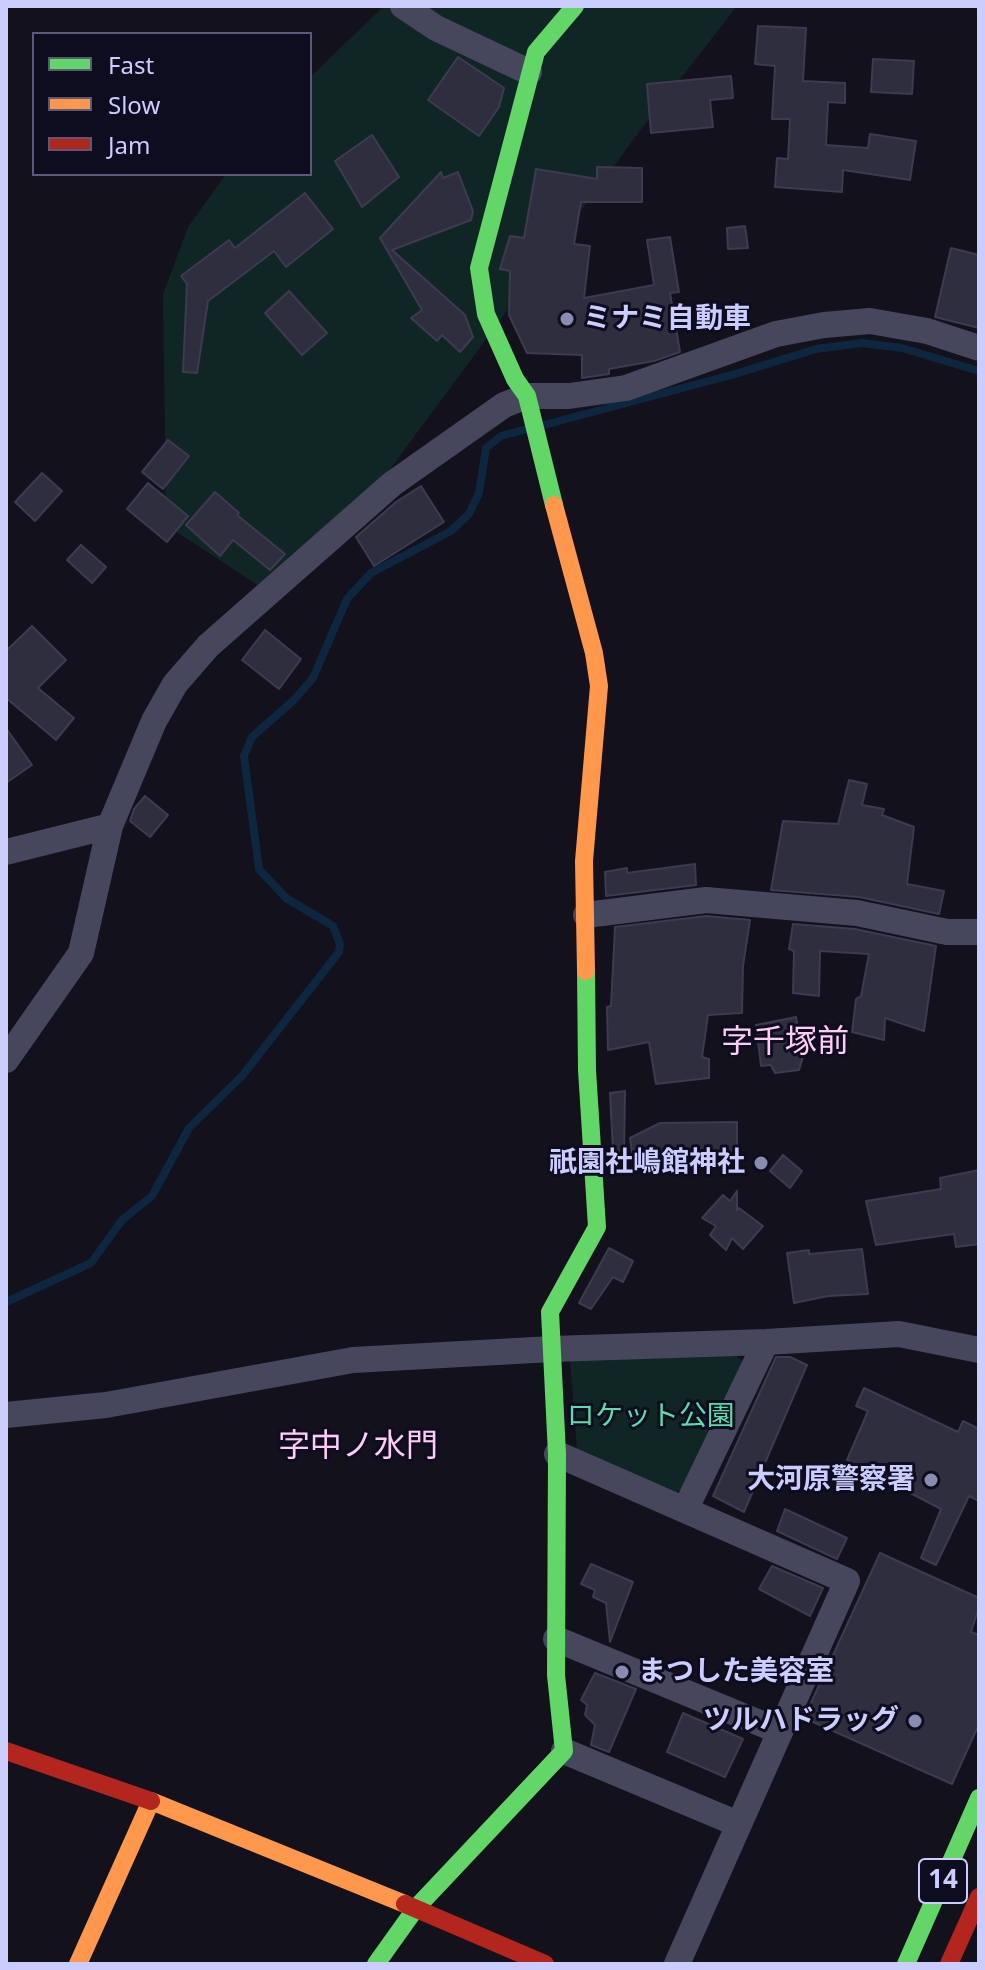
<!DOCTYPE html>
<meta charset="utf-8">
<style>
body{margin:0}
#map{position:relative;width:985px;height:1970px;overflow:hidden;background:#12111c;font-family:"Noto Sans",sans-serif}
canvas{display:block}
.frame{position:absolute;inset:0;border:8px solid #cbccff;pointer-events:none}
.legend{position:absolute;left:32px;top:32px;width:280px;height:144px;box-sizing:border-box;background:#0e0d20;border:2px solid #5a5979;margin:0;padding:10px 14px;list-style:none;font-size:24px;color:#cbccff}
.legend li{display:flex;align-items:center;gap:16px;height:40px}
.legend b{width:40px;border:2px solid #5a5979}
</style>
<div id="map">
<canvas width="985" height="1970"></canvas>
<div class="frame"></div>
<ul class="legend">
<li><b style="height:10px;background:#63d668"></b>Fast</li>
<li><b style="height:10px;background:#ff974d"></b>Slow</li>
<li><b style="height:10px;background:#b3261e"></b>Jam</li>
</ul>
</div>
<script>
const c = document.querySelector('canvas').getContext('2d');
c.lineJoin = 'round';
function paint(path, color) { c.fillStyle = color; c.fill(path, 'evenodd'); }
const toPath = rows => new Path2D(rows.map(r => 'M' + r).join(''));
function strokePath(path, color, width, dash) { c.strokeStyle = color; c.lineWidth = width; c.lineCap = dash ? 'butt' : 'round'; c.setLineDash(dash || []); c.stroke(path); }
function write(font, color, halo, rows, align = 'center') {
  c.font = font + ' "Noto Sans","Noto Sans JP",sans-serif'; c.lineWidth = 6; c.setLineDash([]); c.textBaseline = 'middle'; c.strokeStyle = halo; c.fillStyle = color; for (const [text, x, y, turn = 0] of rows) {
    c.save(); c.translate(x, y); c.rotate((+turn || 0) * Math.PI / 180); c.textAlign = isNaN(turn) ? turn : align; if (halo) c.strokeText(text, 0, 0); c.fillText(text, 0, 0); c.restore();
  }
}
paint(toPath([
 [384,6,737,6,642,128,380,483,268,592,166,525,163,294,188,227,226,174,310,174,310,77],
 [731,1352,743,1361,691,1484,677,1492,577,1451,570,1360]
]), '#102624');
strokePath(toPath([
 [544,425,735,374,816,349,862,343,902,348,979,371],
 [6,1302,91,1263,122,1220,152,1196,189,1128,242,1076,339,952,340,944,333,926,286,898,259,869,244,756,252,737,294,700,313,678,347,599,371,573,451,531,469,514,479,493,486,448,501,436,527,429]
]), '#0d2740', 8);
const building = toPath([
 [758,26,806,28,803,81,845,83,845,103,828,102,826,145,868,148,870,134,916,141,910,180,843,170,842,192,775,187,777,158,788,159,790,119,772,119,775,66,755,64,758,26],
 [458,57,504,88,499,107,479,136,428,100,458,57],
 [873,59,914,61,912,94,871,92,873,59],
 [731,76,733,98,710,100,713,127,651,133,647,84,731,76],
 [372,135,399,177,362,207,335,161,372,135],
 [597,167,642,168,642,202,581,202,574,244,590,246,584,298,654,285,647,240,670,237,679,292,670,293,680,352,654,361,609,369,609,374,582,378,582,355,527,353,509,315,510,271,500,269,510,236,524,238,536,169,597,179,597,167],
 [441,172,443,178,458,172,473,211,471,220,392,250,465,315,473,337,460,352,442,335,437,341,411,318,422,310,380,238,441,172],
 [305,193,333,229,286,267,274,251,208,301,197,373,183,372,187,284,181,276,229,240,235,248,305,193],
 [745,226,748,248,728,249,727,228,745,226],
 [951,248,979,255,979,328,935,317,951,248],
 [289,291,327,333,302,355,265,313,289,291],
 [168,440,189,456,163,489,142,472,168,440],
 [42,473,62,491,35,521,15,502,42,473],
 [148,483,188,516,167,542,127,509,148,483],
 [421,486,444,522,374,566,356,537,396,502,421,486],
 [215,492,239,513,237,515,285,554,270,570,233,540,220,556,186,525,215,492],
 [81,545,106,567,92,583,67,560,81,545],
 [32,626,66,660,38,688,74,718,56,740,6,698,6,651,32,626],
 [265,630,301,659,279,689,242,660,265,630],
 [6,728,32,765,6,783,6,728],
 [849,780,867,784,862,805,884,809,882,815,914,827,907,884,944,891,939,914,859,897,771,890,783,821,838,824,849,780],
 [145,796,168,815,150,837,130,821,134,809,145,796],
 [695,864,696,885,606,896,605,872,627,868,627,873,695,864],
 [706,916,750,920,743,966,742,1013,708,1015,702,1057,709,1059,709,1078,656,1084,649,1042,608,1050,607,1007,611,1006,615,927,706,916],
 [793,924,855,929,936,946,924,1031,885,1018,884,1040,852,1032,856,999,861,996,869,954,820,951,819,996,793,993,794,951,789,949,793,924],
 [796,1017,803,1057,799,1070,775,1073,771,1065,761,1066,756,1025,796,1017],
 [625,1091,624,1151,613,1151,610,1093,625,1091],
 [737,1122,737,1160,720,1163,717,1154,683,1157,681,1166,634,1167,630,1138,660,1123,737,1122],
 [783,1155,802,1171,790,1188,770,1171,783,1155],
 [979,1170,979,1244,956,1247,954,1234,876,1245,866,1201,941,1189,940,1178,979,1170],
 [737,1191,737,1211,739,1208,763,1226,743,1249,732,1238,726,1250,710,1235,716,1226,702,1218,723,1195,730,1201,737,1191],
 [609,1248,633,1261,623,1282,613,1277,591,1309,579,1303,609,1248],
 [862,1249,868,1294,828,1296,794,1303,787,1253,809,1250,809,1254,862,1249],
 [776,1357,790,1357,807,1365,744,1512,713,1496,776,1357],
 [864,1388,958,1432,963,1421,979,1429,979,1501,969,1496,936,1565,921,1558,941,1509,847,1460,868,1411,856,1406,864,1388],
 [785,1509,847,1538,837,1559,777,1531,785,1509],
 [880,1553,979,1598,979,1607,971,1632,979,1635,979,1724,952,1784,804,1718,880,1553],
 [591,1564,633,1582,610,1642,606,1603,593,1597,595,1590,581,1584,591,1564],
 [772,1566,823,1588,810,1616,759,1589,772,1566],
 [595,1673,636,1689,609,1752,591,1745,595,1725,585,1715,587,1705,581,1700,595,1673],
 [683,1713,743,1739,725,1777,667,1752,683,1713]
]);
paint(building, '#2f2e3e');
strokePath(building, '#3c3b50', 2);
strokePath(toPath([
 [403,6,436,28,529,72],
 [6,852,110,826],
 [586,915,706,900,857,913,947,932,979,932],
 [6,1060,81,953,110,826,154,721,175,684,208,646,392,484,504,405,527,396,569,396,626,388,776,334,824,325,870,321,927,331,979,348],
 [6,1415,106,1405,353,1360,552,1349,766,1342,899,1334,979,1350],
 [557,1454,847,1581,677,1964],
 [685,1510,766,1342],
 [556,1639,779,1731],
 [564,1751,738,1824]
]), '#46475c', 26);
strokePath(toPath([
 [554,505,527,396,515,379,486,314,479,268,536,52,575,6],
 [376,1964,416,1908,564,1751,556,1675,557,1454,550,1312,597,1227,587,1070,586,971],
 [906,1964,979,1798]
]), '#63d668', 18);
strokePath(toPath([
 [554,505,594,653,599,686,584,861,586,971],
 [78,1964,151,1801,405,1904]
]), '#ff974d', 18);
strokePath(toPath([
 [6,1751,151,1801],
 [405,1904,545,1964],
 [949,1964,979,1897]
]), '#b3261e', 18);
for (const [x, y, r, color] of [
 [567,319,8,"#8a8bb0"],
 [761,1163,8,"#8a8bb0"],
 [931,1480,8,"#8a8bb0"],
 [622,1672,8,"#8a8bb0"],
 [915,1721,8,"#8a8bb0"]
]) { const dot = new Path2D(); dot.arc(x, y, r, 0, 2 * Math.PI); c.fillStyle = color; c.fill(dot); strokePath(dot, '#0e0d20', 3); }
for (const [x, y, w] of [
 [943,1881,48]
]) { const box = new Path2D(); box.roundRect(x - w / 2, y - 22, w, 44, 6); c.fillStyle = '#0e0d20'; c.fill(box); strokePath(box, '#cbccff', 2); }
write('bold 26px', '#cbccff', null, [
 ["14",943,1881]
]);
write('bold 28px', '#cbccff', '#0e0d20', [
 ["ミナミ自動車",583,319,"left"],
 ["祇園社嶋館神社",745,1163],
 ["大河原警察署",915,1480],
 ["まつした美容室",638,1672,"left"],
 ["ツルハドラッグ",899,1721]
], 'right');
write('28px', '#58deac', '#0e0d20', [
 ["ロケット公園",651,1417]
]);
write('32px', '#ffcdf3', '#0e0d20', [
 ["字千塚前",785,1043],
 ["字中ノ水門",358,1447]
]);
</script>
